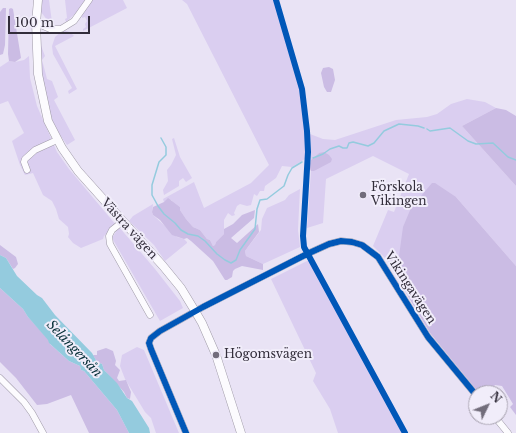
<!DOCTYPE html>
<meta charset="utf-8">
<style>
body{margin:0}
#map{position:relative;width:516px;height:433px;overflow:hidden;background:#e9e3f5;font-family:"Libre Baskerville",serif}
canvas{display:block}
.north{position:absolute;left:468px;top:385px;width:40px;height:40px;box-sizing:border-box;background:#f1edfa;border:1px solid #a5a0ad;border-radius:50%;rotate:47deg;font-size:11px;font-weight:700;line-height:16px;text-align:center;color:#322d3a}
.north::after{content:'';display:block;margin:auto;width:14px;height:18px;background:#726d7b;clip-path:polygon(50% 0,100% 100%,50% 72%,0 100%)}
.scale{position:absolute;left:8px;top:16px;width:82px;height:18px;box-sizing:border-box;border:2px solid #322d3a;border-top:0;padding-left:5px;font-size:12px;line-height:14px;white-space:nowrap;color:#322d3a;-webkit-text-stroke:3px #f1edfa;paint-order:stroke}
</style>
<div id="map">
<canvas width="516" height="433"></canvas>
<div class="north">N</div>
<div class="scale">100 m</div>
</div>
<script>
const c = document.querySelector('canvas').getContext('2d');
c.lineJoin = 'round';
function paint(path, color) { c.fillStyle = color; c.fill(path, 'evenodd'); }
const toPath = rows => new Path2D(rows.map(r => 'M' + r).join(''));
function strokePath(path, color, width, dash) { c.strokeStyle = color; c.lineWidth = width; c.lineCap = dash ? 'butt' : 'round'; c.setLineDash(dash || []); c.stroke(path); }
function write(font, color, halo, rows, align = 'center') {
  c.font = font + ' "Libre Baskerville",serif'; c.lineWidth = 4; c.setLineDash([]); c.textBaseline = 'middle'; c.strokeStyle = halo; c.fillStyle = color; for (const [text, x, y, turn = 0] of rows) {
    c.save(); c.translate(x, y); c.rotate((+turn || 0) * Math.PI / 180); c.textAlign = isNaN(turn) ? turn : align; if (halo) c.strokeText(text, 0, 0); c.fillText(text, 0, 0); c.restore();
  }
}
paint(toPath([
 [42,0,49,0,52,22,48,21,41,12],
 [65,0,85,0,76,13,66,22,65,19,67,18],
 [91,0,123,0,127,8,83,31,83,29,86,27,85,24,87,21,85,17,82,18,82,15],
 [182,0,275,0,297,76,303,108,306,136,305,159,292,167,282,166,276,178,265,186,264,191,260,191,257,196,254,194,251,205,247,206,240,204,237,206,234,213,235,215,232,216,228,213,224,220,224,234,216,242,215,245,213,246,210,240,207,239,200,230,193,227,186,219,180,210,180,207,173,202,171,200,164,202,163,199,194,182,204,208,251,183,269,165,187,4],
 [63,30,70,32,74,36,55,46,77,89,69,94,68,91,72,88,53,54,52,46,55,37],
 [40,43,45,56,42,60,46,75,47,79,52,81,58,97,54,100,75,140,67,145,60,135,52,120,43,93],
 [29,56,30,78,37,106,57,152,69,169,116,225,104,236,103,239,81,248,73,243,68,237,69,234,68,227,59,219,56,209,52,201,43,195,33,173,25,175,20,165,12,141,24,133,8,101,0,104,0,67,9,61,15,62,24,60],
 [467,99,485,102,496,108,462,126,516,186,516,266,456,197,399,256,405,291,389,262,373,246,388,210,394,212,409,174,373,156,326,179,323,223,307,228,311,171,314,171,319,153,311,160,310,134,323,139,335,140,396,120,427,117,437,114,451,104],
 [174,138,180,157,192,178,186,182,183,178,179,181,179,186,164,195,163,190,168,181,167,170,171,165,176,155,172,139],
 [300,189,298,230,300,247,263,264,246,256,245,251,261,230,262,219,267,208,285,200,289,195],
 [153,204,152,212,153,215,177,237,184,239,187,242,187,243,165,261,154,245,129,221,133,216],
 [119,227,155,269,180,301,183,308,160,321,112,238],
 [307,261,309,261,319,279,403,433,338,433,330,409,313,381,316,373,271,279],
 [137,347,144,350,179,433,156,433,151,418,145,412,125,379,120,366,122,355]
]), '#dacef0');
paint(toPath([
 [3,8,6,8,5,45,3,54,0,55,0,12],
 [11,8,13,9,21,58,15,62,9,61,8,54,9,9],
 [329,67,333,69,335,80,331,92,327,92,324,87,321,73,323,68],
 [496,108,506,110,516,116,516,186,462,126],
 [324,152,329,155,332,159,331,162,314,171,311,171,309,167,311,160,319,153],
 [432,183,435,183,456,197,516,266,516,415,510,407,513,404,502,386,495,385,487,393,479,393,430,333,405,291,399,256,403,227,411,208],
 [168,198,180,207,180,210,186,219,193,227,200,230,207,239,210,240,213,246,215,245,216,242,224,234,224,229,233,224,242,215,255,210,254,218,231,238,237,243,258,224,259,232,245,251,246,256,263,264,263,270,242,266,235,269,233,271,232,277,227,280,225,280,213,261,191,241,187,238,184,239,172,235,160,220,153,215,152,212,153,207,164,202],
 [0,245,16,257,18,264,15,268,13,269,6,258,0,255],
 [0,288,23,309,28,317,49,340,50,344,69,361,80,366,81,370,84,371,117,410,129,433,89,433,71,395,47,404,37,405,16,378,0,362],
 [106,348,113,351,116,361,115,365,120,370,117,378,119,381,126,380,131,392,130,399,127,398,124,392,104,370,102,364,97,362,93,355,97,355,97,351]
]), '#cbbce4');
paint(toPath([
 [0,255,6,258,17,276,37,295,42,298,55,315,92,353,97,362,102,364,104,370,117,383,127,398,132,401,149,428,150,433,129,433,117,410,84,371,81,370,80,366,69,361,49,343,48,340,28,317,23,309,0,288]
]), '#94cbde');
strokePath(toPath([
 [427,129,430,131,450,128,468,141,476,144,493,143,508,157,516,160],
 [161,138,166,147,166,155,159,162,152,185,152,195,158,206,164,214,175,223,181,230,188,234,198,236,205,241,217,254,225,260,231,263,236,260,240,250,255,229,257,209,260,200,267,199,284,186,288,175,292,168,302,162],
 [313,158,323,154,330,149,339,146,343,148,347,148,349,143,353,142,368,146,374,143,384,131,399,124,418,126,424,128]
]), '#94cbde', 1.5);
const minor = toPath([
 [36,23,50,29,61,29,74,21,89,0],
 [27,170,24,162,25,159,35,150,57,140],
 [122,222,112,230,109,236,110,244,150,315],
 [0,378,24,402,32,413,43,433],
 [495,417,508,433],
 [186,433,151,349,149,343,151,338,160,331,203,307,307,254,329,244,341,241,352,242,362,245,378,257,428,337,476,395]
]);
const tertiary = toPath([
 [38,0,36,23,38,74,48,121,62,148,78,171,163,266,181,288,195,311,202,323,216,355,241,433]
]);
strokePath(minor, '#9f9aa7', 7);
strokePath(tertiary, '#9f9aa7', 9);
strokePath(minor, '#fcfbfe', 6);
strokePath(tertiary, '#fcfbfe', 8);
strokePath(toPath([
 [276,0,302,89,307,131,308,152,303,236,304,247,405,433],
 [186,433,151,349,149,343,151,338,160,331,203,307,307,254,329,244,341,241,352,242,362,245,378,257,428,337,476,395]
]), '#0057b8', 6);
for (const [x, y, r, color] of [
 [363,195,4,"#726d7b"],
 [216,355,4,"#726d7b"]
]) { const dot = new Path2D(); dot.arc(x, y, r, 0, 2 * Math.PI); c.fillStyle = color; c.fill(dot); strokePath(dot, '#f1edfa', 1.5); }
write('12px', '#322d3a', '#f1edfa', [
 ["Förskola",371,188],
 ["Vikingen",371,202],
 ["Högomsvägen",224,355]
], 'left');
write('12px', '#322d3a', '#f1edfa', [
 ["Västra vägen",129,229,48],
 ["Vikingavägen",410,288,57]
]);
write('italic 13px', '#073038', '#f1edfa', [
 ["Selångersån",74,349,46]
]);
</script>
